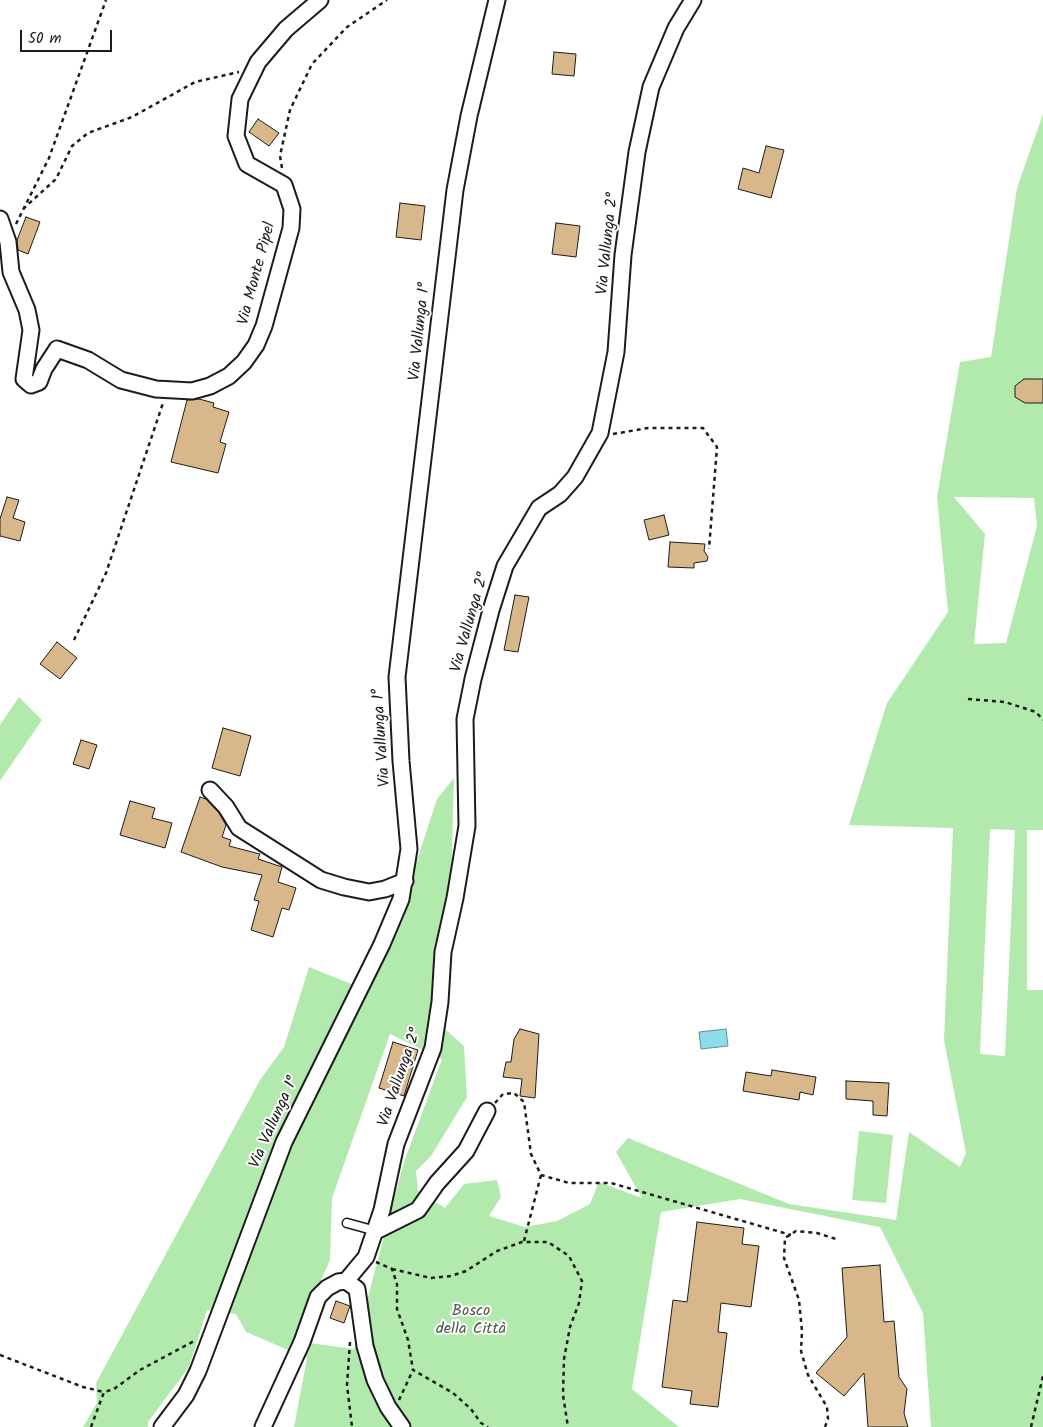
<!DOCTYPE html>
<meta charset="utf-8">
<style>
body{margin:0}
#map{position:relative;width:1043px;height:1427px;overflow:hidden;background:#fff;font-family:Kalam,sans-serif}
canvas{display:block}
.scale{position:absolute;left:20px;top:30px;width:92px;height:22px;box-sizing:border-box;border:2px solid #1c1c1c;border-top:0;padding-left:6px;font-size:15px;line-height:18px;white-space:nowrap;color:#1c1c1c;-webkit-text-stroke:4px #fff;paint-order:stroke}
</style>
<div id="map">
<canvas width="1043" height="1427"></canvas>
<div class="scale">50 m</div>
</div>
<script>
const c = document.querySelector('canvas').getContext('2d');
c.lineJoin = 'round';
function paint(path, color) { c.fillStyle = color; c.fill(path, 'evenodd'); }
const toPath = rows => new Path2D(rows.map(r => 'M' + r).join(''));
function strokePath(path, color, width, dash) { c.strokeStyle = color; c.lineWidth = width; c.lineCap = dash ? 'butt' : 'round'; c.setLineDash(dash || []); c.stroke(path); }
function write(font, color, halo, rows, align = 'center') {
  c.font = font + ' Kalam,sans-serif'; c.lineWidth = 4; c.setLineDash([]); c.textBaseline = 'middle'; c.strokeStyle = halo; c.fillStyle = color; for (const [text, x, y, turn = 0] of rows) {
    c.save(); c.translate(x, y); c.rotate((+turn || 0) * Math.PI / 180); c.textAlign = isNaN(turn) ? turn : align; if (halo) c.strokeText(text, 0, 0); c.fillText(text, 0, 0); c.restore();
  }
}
paint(toPath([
 [1043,114,1043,867,1043,830,1027,830,1027,990,1043,990,1043,1427,931,1427,923,1313,880,1227,740,1199,661,1212,632,1389,679,1427,294,1427,307,1358,246,1332,236,1314,207,1310,189,1367,148,1422,148,1427,83,1427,97,1403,96,1383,260,1080,284,1047,309,967,364,989,404,900,437,799,454,778,448,996,445,1029,464,1046,467,1097,431,1156,416,1171,418,1191,445,1208,464,1184,497,1180,501,1197,489,1216,525,1227,557,1221,590,1204,599,1182,642,1198,616,1152,628,1138,789,1204,896,1220,909,1132,960,1167,966,1153,944,1040,953,828,849,825,887,703,948,612,937,497,960,362,991,357,1017,188],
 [954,497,1034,498,1037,526,1006,643,974,644,985,534],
 [990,829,1015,830,1005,1056,980,1054],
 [390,1034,442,1059,404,1162,354,1349,294,1341,330,1260,332,1198],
 [19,697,42,720,0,781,0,725],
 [859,1131,893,1135,886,1203,852,1200]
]), '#b2e9ac');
const water = toPath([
 [726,1029,728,1046,701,1049,699,1032,726,1029]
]);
paint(water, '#8ddcea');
strokePath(water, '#608f98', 1);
const building = toPath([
 [554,52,576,54,574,76,552,74,554,52],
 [258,119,279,133,269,146,249,132,258,119],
 [766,146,784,150,771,198,738,189,743,168,759,173,766,146],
 [400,203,425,206,421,240,396,237,400,203],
 [26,217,40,222,28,254,18,250,17,240,26,217],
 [556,223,580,226,576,257,552,254,556,223],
 [1024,379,1043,379,1043,403,1025,403,1015,397,1015,386,1024,379],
 [199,399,214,403,213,407,229,412,220,442,226,444,218,473,171,462,187,400,199,399],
 [7,497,19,500,13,518,25,522,20,541,0,536,0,519,7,497],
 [664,515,669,535,649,540,644,520,664,515],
 [670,542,705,544,704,551,708,557,707,561,694,563,694,568,668,567,670,542],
 [515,595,529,597,518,652,504,650,515,595],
 [57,642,77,658,60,679,40,664,57,642],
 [223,728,251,736,240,776,212,768,223,728],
 [81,740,97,745,89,769,73,764,81,740],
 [200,797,206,799,219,813,226,825,222,837,231,840,229,846,260,854,258,859,282,867,278,882,296,888,289,910,282,908,273,937,251,930,259,901,254,900,262,875,222,867,181,852,200,797],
 [130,801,155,808,152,818,172,823,165,848,120,835,130,801],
 [520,1029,539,1034,535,1098,520,1096,522,1079,503,1077,506,1062,511,1062,514,1039,520,1029],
 [393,1042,418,1050,404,1096,379,1088,393,1042],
 [772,1070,816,1077,813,1095,800,1092,799,1100,743,1091,746,1072,771,1076,772,1070],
 [846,1081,889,1083,887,1116,873,1115,873,1101,846,1099,846,1081],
 [697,1222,744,1228,742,1244,759,1246,751,1307,721,1303,718,1332,727,1333,718,1407,690,1404,692,1391,662,1387,673,1300,687,1302,697,1222],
 [880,1265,884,1322,894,1321,899,1377,907,1389,904,1413,908,1427,868,1427,864,1373,844,1396,816,1373,847,1337,842,1268,880,1265],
 [336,1301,350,1306,344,1323,330,1318,336,1301]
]);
paint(building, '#d8b78b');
strokePath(building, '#1c1c1c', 1);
const service = toPath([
 [347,1223,376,1231]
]);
const minor = toPath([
 [0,219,8,242,11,272,27,310,31,330,24,379,31,385,39,382,44,369,57,349,88,360,121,380,156,389,192,391,210,386,229,376,244,362,256,345,264,326,291,228,292,209,284,185,247,164,236,136,240,99,258,62,286,29,320,0],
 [210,790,226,807,239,828,321,880,344,887,369,892,385,889,405,881],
 [376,1231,418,1210,437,1183,466,1151,487,1111],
 [346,1281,366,1257,382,1210,396,1144,433,1048,440,1002,443,952,455,898,467,826,465,719,473,679,491,610,505,566,539,508,560,494,575,477,600,433,616,352,623,255,637,152,651,87,676,28,693,0],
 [162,1427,186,1395,198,1371,284,1142,382,944,401,899,409,849,401,761,397,677,455,190,469,116,497,0],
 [263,1427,302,1342,318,1297,327,1288,338,1282,346,1281,357,1289,365,1346,375,1380,388,1407,402,1427]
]);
strokePath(service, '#1c1c1c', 11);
strokePath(minor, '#1c1c1c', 19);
strokePath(toPath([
 [282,168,280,156,290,110,312,64,347,27,387,0],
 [23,209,56,179,72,146,88,133,132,117,195,82,239,72],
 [16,224,49,158,106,0],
 [613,434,648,428,703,428,717,447,709,549],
 [74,640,106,573,163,403],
 [968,699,1005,702,1036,712,1043,720],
 [495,1103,503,1094,514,1093,524,1102,531,1154,541,1175,569,1183,611,1183,791,1235],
 [524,1241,541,1175],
 [376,1262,392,1269,397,1284,397,1309,408,1340,413,1370,453,1393,471,1409,481,1423,488,1427],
 [392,1269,431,1278,451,1276,466,1271,497,1251,522,1242,548,1242,569,1256,582,1281,579,1303,570,1327,564,1359,563,1395,568,1427],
 [350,1342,347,1385,352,1427],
 [0,1355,83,1387,104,1392],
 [399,1400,413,1370],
 [91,1427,104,1392,114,1389,140,1370,196,1340],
 [825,1427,828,1419,827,1407,808,1375,801,1351,802,1331,799,1300,784,1258,785,1238,796,1231,817,1233,836,1239],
 [1031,1427,1043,1376]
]), '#1c1c1c', 2.5, [4, 4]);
strokePath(service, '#fff', 8);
strokePath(minor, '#fff', 15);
write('16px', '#1c1c1c', '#fff', [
 ["Via Vallunga 2°",609,244,-84],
 ["Via Monte Pipel",258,274,-75],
 ["Via Vallunga 1°",421,332,-84],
 ["Via Vallunga 2°",471,623,-74],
 ["Via Vallunga 1°",383,738,-94],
 ["Via Vallunga 2°",401,1078,-71],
 ["Via Vallunga 1°",275,1123,-66]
]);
write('16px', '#495a47', '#fff', [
 ["Bosco",471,1312],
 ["della Città",471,1330]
]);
</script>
